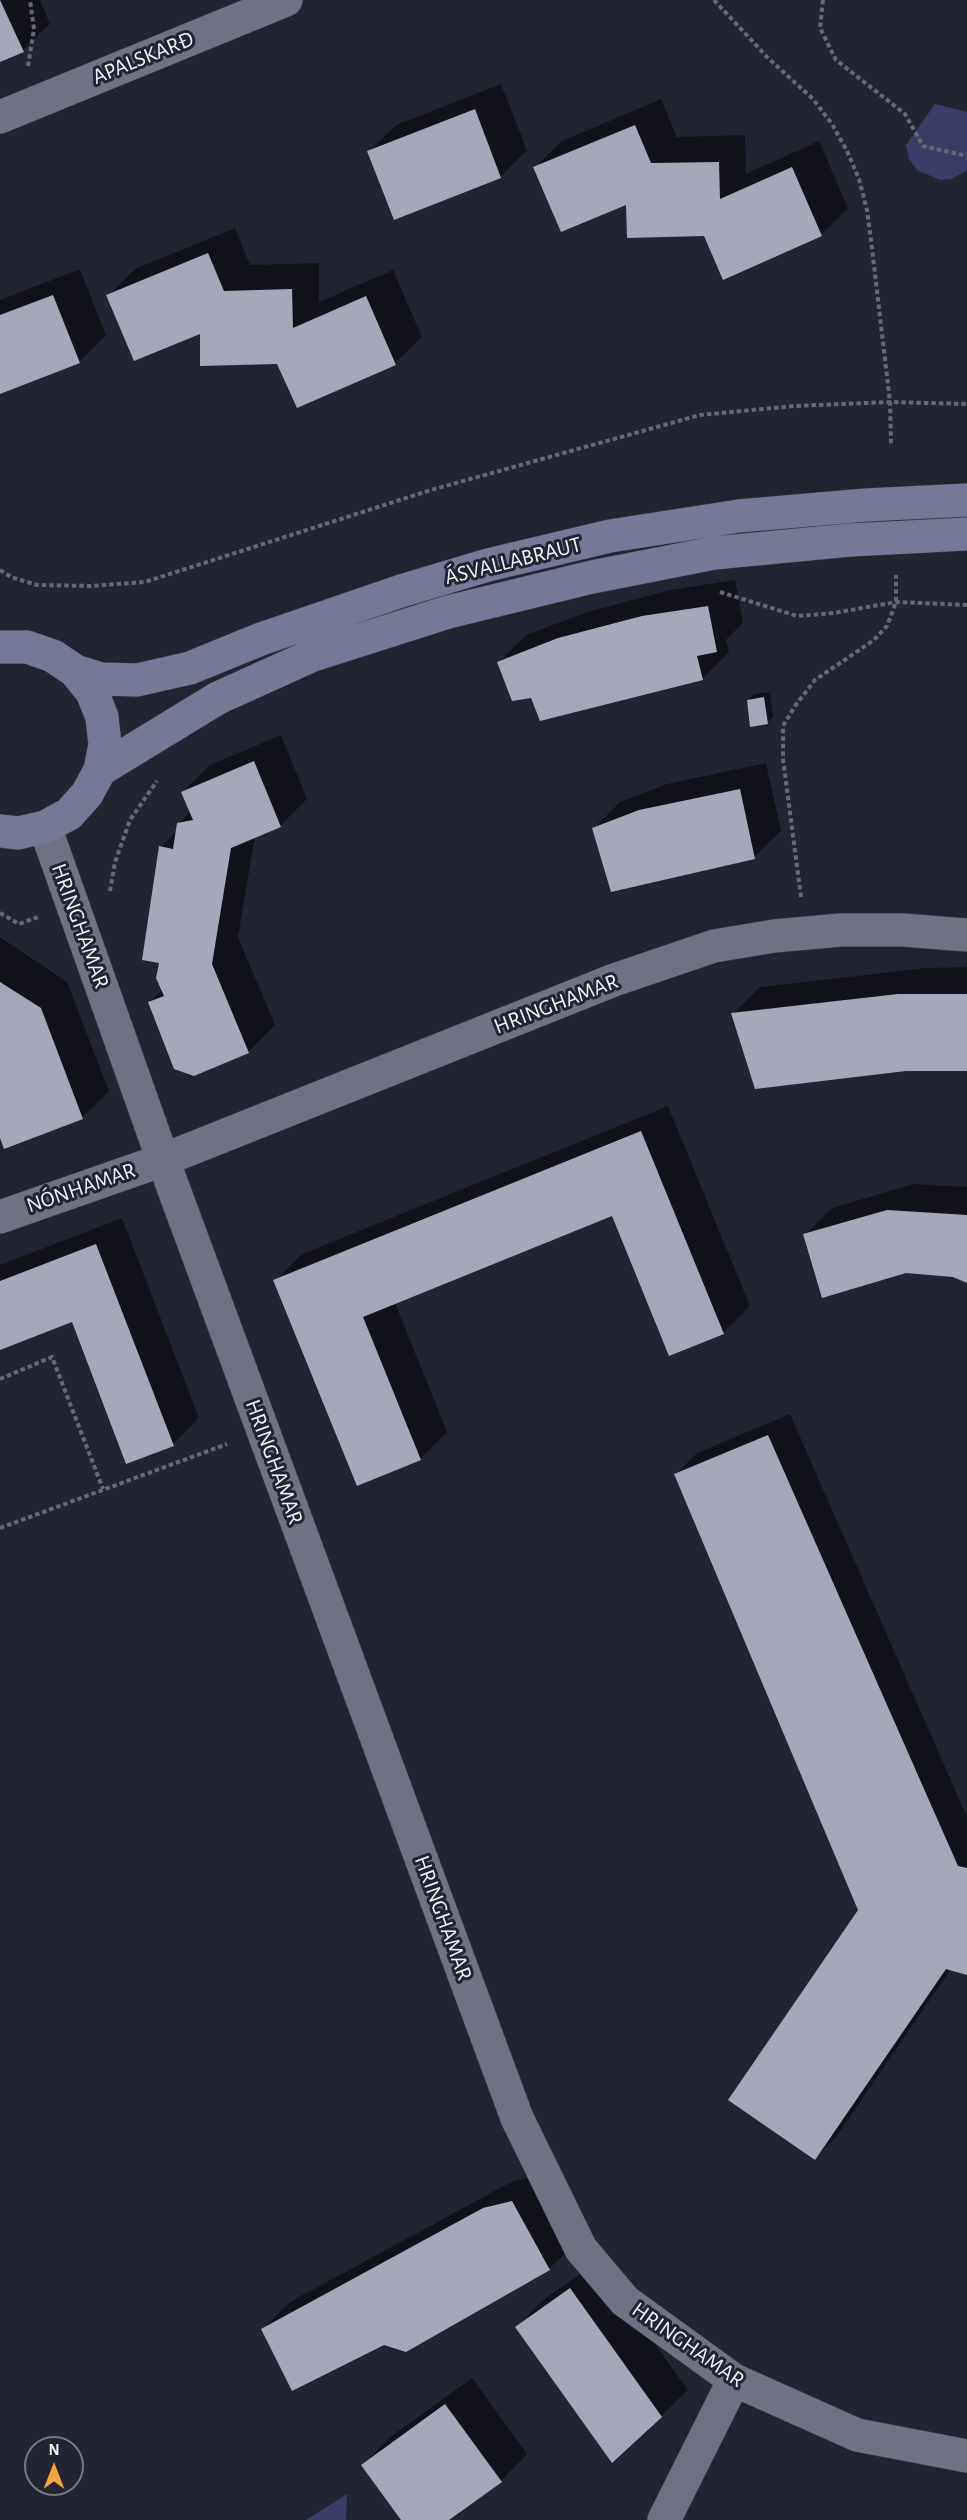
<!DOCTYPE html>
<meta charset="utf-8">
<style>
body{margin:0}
#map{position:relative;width:967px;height:2520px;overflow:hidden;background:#232431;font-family:"Alegreya Sans",sans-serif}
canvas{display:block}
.north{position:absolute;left:24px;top:2436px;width:60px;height:60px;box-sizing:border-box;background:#232431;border:2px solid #767783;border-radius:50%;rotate:0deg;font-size:16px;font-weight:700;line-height:24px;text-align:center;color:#f3f4fe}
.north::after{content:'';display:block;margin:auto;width:21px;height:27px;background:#f2a541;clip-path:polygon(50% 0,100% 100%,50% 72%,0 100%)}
</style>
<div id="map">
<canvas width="967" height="2520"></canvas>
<div class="north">N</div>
</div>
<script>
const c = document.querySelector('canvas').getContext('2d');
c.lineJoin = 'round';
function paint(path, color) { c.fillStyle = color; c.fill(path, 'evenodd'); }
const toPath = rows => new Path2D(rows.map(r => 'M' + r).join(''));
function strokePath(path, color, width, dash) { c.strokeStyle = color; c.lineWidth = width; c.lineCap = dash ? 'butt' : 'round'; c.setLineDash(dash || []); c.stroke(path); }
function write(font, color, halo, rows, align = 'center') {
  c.font = font + ' "Alegreya Sans",sans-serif'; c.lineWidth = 6; c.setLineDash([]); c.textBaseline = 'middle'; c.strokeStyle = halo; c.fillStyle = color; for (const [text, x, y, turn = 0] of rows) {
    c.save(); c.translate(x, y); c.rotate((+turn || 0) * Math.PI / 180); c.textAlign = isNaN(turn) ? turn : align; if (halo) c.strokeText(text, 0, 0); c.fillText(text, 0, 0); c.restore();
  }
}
paint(toPath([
 [935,104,967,112,967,170,952,179,940,180,917,170,909,159,906,145],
 [347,2494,346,2520,306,2520]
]), '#3a3d67');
paint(toPath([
 [0,0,40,0,50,24,23,50,0,61],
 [501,84,527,150,500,177,369,152,396,125],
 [661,99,677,137,745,135,746,174,819,141,848,208,821,235,705,234,535,167,562,141],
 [235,228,250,265,319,263,319,302,393,270,422,337,395,363,278,362,108,296,135,269],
 [80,269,106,335,79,362,0,393,0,300],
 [735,580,743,623,726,640,729,652,702,679,532,696,499,662,526,635,587,612,670,590],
 [770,692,773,717,767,723,748,700,754,694],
 [281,735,307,799,281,825,255,836,238,937,275,1025,248,1052,150,1002,163,989,161,847,177,831,178,824,191,811,183,792,210,765],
 [766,763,781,831,754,857,594,828,620,802,667,784],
 [0,937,67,982,109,1091,82,1118,0,1134],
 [967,967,967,1069,906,1069,733,1014,760,987,926,968],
 [668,1106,750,1306,723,1333,613,1214,395,1303,447,1432,420,1459,357,1484,275,1281,302,1254],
 [914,1184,967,1187,967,1282,953,1275,805,1235,832,1208],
 [122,1218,199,1418,173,1444,72,1320,0,1348,0,1265],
 [790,1414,967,1817,967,1974,951,1969,836,2137,815,2158,860,1910,676,1474,697,1453],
 [538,2175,576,2242,549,2269,406,2351,384,2344,263,2329,290,2302,511,2182],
 [597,2262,688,2390,661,2416,517,2327,543,2300],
 [472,2378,527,2454,501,2481,446,2520,403,2520,363,2465,389,2438]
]), '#0007');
paint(toPath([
 [0,0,24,52,0,62],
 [475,109,501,178,394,220,367,151],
 [635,125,651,163,719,162,720,199,792,167,822,236,723,280,704,236,627,238,626,205,561,232,533,167],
 [208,253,224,291,292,289,293,328,366,296,396,365,297,408,277,364,200,366,200,334,134,361,106,295],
 [53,295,80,363,0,394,0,315],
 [708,606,717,652,697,656,703,680,540,721,531,698,512,701,497,662,558,638,642,616],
 [764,697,768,724,750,727,747,700],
 [254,761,281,827,231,848,212,964,249,1053,194,1076,174,1069,148,1002,164,996,156,978,159,963,142,960,159,846,173,849,177,823,193,820,181,792],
 [740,789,755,859,611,892,592,828,639,810],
 [0,982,41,1008,83,1119,4,1149,0,1138],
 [898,994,967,994,967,1071,906,1071,755,1089,731,1013],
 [641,1131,724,1334,669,1356,612,1216,363,1317,421,1460,357,1486,273,1280],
 [887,1210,967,1215,967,1283,953,1277,906,1273,822,1298,803,1234],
 [96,1244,174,1446,126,1464,72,1322,0,1350,0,1281],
 [768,1435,958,1866,967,1868,967,1975,946,1969,815,2160,728,2100,858,1910,674,1474],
 [512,2201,550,2270,406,2352,384,2345,292,2391,261,2329,483,2208],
 [570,2288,662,2417,612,2463,515,2327],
 [445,2404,502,2482,449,2520,401,2520,361,2465]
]), '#a6a8b9');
const minor = toPath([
 [0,117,286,0],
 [45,827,163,1160,517,2118,581,2249,625,2301,734,2380,857,2435,967,2456],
 [0,1217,163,1160,614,980,714,946,774,936,841,930,903,930,967,935],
 [664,2520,734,2380]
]);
const secondary = toPath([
 [0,647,27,647,53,656,75,671,92,692,102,717,105,744,100,770,87,794,69,814,45,827,18,833,0,831],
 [75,671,101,679,137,680,190,668,261,639,401,591,488,565,610,536,739,516,866,505,967,500],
 [100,770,218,698,313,655,448,612,592,577,714,553,850,540,967,534]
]);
strokePath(minor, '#3f404b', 34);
strokePath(secondary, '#3f404b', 34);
strokePath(toPath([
 [714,0,767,57,813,99,832,124,847,151,859,179,867,210,871,240,890,402,891,444],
 [823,0,820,28,836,60,905,114,923,146,967,156],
 [28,66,34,29,30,0],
 [0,570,11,577,37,585,91,586,145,582,431,490,700,415,794,406,890,402,967,404],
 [720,592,797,616,834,613,896,602,967,605],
 [110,891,115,862,130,820,157,781],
 [801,897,783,759,783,726,795,706,815,680,874,640,887,626,896,602,896,575],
 [0,913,19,924,38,917],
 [0,1379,52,1357,103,1489],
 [0,1528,227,1444]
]), '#666773', 4, [4.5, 3]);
strokePath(minor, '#6f7282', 33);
strokePath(secondary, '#757997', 33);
write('22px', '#f3f4fe', '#232431', [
 ["APALSKARÐ",143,58,-22],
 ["ÁSVALLABRAUT",513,561,-14],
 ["HRINGHAMAR",80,926,70],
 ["HRINGHAMAR",556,1004,-21],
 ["NÓNHAMAR",81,1188,-19],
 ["HRINGHAMAR",274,1462,70],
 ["HRINGHAMAR",443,1918,70],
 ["HRINGHAMAR",688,2345,35]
]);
</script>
